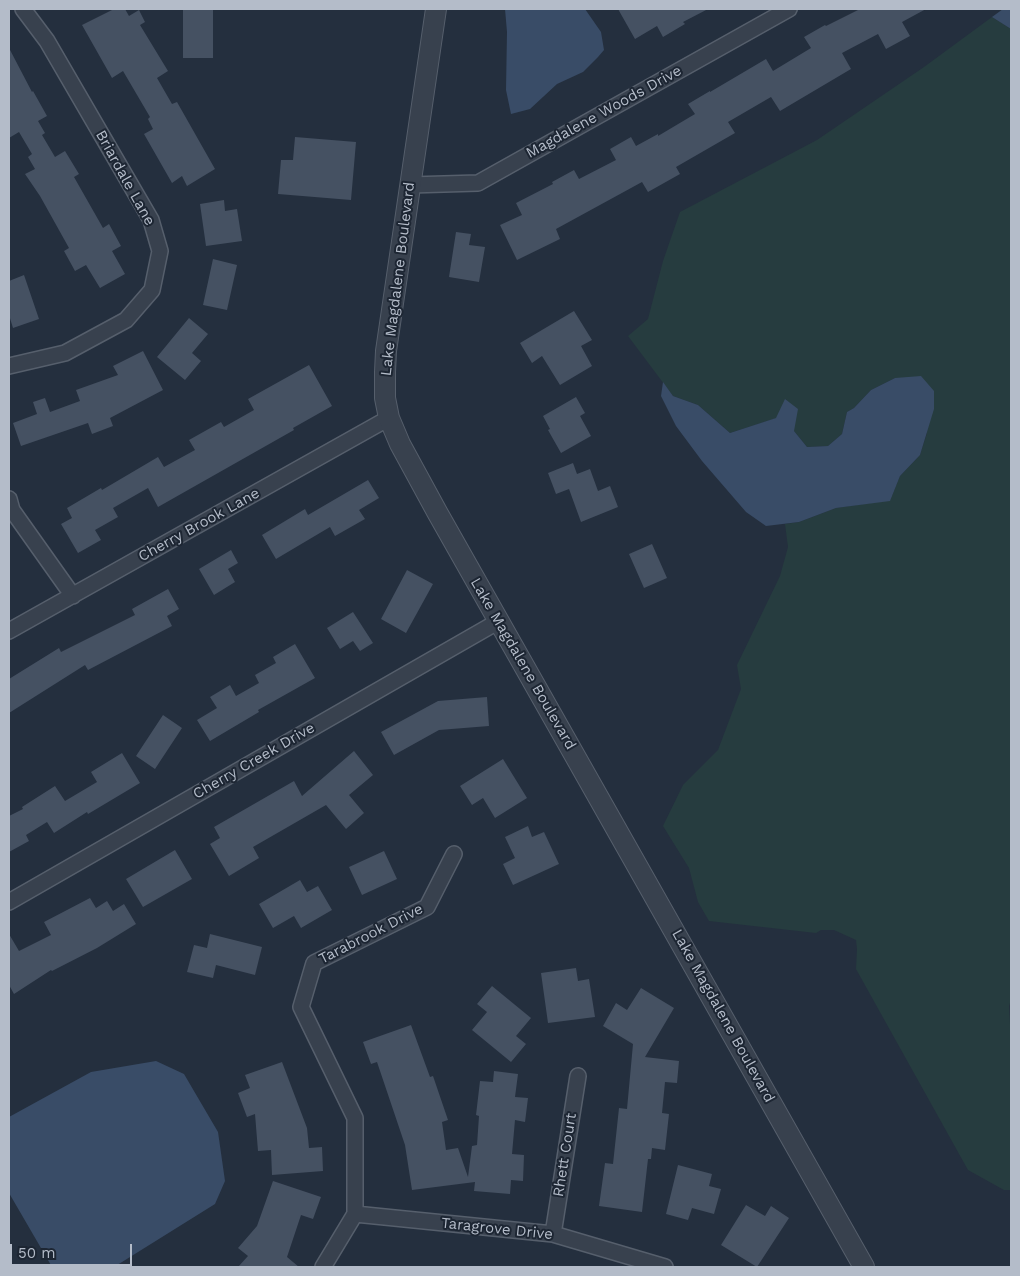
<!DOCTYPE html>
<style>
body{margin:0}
#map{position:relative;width:1020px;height:1276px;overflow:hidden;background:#242f3e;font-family:"Work Sans",sans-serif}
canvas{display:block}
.frame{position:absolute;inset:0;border:10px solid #b4bcc9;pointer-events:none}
.scale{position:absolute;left:10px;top:1244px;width:122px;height:22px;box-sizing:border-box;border:2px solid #b4bcc9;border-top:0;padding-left:6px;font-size:15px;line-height:18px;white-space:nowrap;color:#b4bcc9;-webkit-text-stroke:4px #1d2633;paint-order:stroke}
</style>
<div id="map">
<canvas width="1020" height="1276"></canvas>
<div class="frame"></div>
<div class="scale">50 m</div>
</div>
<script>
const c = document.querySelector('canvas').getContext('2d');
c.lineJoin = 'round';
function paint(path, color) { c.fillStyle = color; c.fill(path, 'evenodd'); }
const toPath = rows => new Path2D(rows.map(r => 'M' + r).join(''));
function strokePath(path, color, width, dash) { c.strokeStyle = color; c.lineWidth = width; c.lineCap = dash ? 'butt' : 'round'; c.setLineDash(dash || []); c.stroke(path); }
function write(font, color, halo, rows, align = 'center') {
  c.font = font + ' "Work Sans",sans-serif'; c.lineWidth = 4; c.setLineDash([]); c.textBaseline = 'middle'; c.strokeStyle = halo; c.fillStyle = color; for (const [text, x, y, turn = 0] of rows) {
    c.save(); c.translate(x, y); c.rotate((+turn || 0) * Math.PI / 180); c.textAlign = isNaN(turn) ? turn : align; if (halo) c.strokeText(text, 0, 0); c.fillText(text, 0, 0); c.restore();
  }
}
paint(toPath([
 [992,17,1011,29,1011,1000,1009,1006,1011,1042,1011,1190,1004,1190,968,1170,856,969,857,949,856,940,834,930,821,930,816,933,709,921,698,902,689,868,663,826,683,785,718,750,741,689,737,665,780,576,788,547,785,524,799,522,836,508,890,500,900,476,920,455,927,433,927,429,895,378,871,390,854,408,847,412,842,434,828,446,807,447,794,431,786,399,777,418,730,433,698,405,673,396,628,336,648,319,663,261,680,212,817,140,924,67]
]), '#263c3f');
paint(toPath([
 [505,9,585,9,601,32,604,50,598,57,583,72,557,84,530,109,511,114,506,90,507,32],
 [1003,9,1011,9,1011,29,992,17],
 [921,376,934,391,934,409,920,455,900,476,890,501,836,508,799,522,766,526,746,512,702,461,676,426,661,396,663,382,673,396,698,405,730,433,776,418,785,399,798,409,794,431,807,447,828,446,842,434,847,412,854,408,871,390,895,378],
 [156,1061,184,1074,218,1132,225,1181,215,1204,114,1267,52,1267,9,1193,9,1117,91,1072]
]), '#394c67');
paint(toPath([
 [114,9,125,9,129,16,139,10,145,22,140,25,168,71,157,78,172,104,177,102,215,169,187,186,182,176,172,183,144,134,153,129,148,119,150,117,123,71,112,78,82,25],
 [183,9,213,9,213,58,183,58],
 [618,9,708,9,683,22,685,24,663,37,657,26,635,39],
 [860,9,926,9,902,22,910,36,886,49,878,34,842,53,851,69,780,111,771,97,728,122,735,133,676,167,680,174,648,192,642,182,556,229,560,239,517,260,500,225,522,215,516,203,553,184,552,182,574,170,579,179,616,160,610,149,631,137,636,146,658,134,658,136,695,114,688,104,710,91,710,92,766,59,773,71,811,48,804,37,825,25,826,26],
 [9,48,32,92,33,91,47,116,38,121,45,133,42,135,55,157,65,151,79,174,74,177,103,228,109,224,121,246,112,251,125,274,100,288,86,265,75,271,64,251,69,248,40,196,25,174,35,169,28,157,32,154,19,132,9,138],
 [295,137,356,142,351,200,278,194,281,160,293,160],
 [224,200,225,211,237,209,242,241,206,246,200,204],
 [456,232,471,234,469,245,485,247,479,282,449,277],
 [213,259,237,265,227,310,203,305],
 [24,275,39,319,13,328,9,315,9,281],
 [574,311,592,340,581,346,592,366,560,385,542,356,532,363,520,343],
 [189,318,208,334,192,353,201,361,185,380,157,357],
 [143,351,163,390,110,418,113,426,92,434,88,423,21,446,13,423,37,414,33,402,45,398,50,412,80,401,76,390,118,375,113,366],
 [309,365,332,406,293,428,294,430,158,507,148,488,113,508,118,517,95,530,101,540,78,553,61,524,72,518,67,508,101,488,102,490,158,457,164,467,195,450,189,440,221,422,224,427,254,410,248,399],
 [576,397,585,413,580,416,591,436,561,453,548,430,550,429,543,416],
 [573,463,577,474,590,469,598,491,610,486,618,507,581,522,569,489,556,494,548,473],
 [368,480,379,498,359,510,365,519,335,536,330,527,276,559,262,535,305,509,308,515],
 [652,544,667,578,644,588,629,554],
 [231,550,238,563,228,569,235,582,214,595,199,569],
 [407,570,433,584,406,633,381,619],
 [168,589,179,609,167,616,172,626,88,670,85,665,9,713,9,679,59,648,61,652,135,615,132,609],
 [353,612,373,643,360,651,353,641,340,649,327,628],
 [295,644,315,678,258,710,259,712,210,741,197,720,217,708,210,697,230,685,236,696,259,683,255,675,276,663,273,657],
 [487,697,489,726,439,730,394,755,381,732,438,701],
 [163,715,182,728,155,769,136,756],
 [354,751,373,775,349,795,364,813,346,829,326,805,253,847,259,858,229,876,210,844,220,838,214,827,294,781,302,796],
 [122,753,140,783,88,814,87,812,54,833,47,822,26,835,29,841,9,852,9,816,23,809,22,807,55,786,65,801,97,782,91,772],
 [503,759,527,798,495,818,483,798,472,805,460,786],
 [528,826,532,837,544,832,559,864,513,885,503,864,515,858,505,837],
 [175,850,192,879,143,907,126,879],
 [384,851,397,879,362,895,349,867],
 [300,880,307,892,318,886,332,910,301,928,294,916,273,928,259,904],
 [90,898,96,908,107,901,113,911,124,904,136,924,97,948,52,971,51,970,14,994,9,985,9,934,19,951,51,935,44,922],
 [210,934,262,947,255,975,216,965,213,978,187,972,194,945,207,948],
 [576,968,578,981,589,979,595,1017,548,1023,541,973],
 [492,986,531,1018,516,1036,526,1044,511,1062,472,1030,487,1012,477,1004],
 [641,988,674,1008,645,1057,679,1061,677,1083,665,1082,662,1113,669,1114,665,1150,652,1148,651,1159,648,1159,642,1212,599,1206,605,1163,613,1164,619,1108,627,1109,633,1044,603,1026,616,1003,627,1010],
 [411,1025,430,1077,433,1076,448,1120,442,1122,446,1150,458,1148,468,1177,472,1146,477,1145,479,1116,476,1115,480,1081,493,1082,494,1071,518,1074,515,1097,528,1098,525,1122,515,1120,512,1154,524,1155,523,1181,511,1180,510,1194,474,1191,475,1182,412,1190,405,1145,377,1062,371,1064,363,1042],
 [282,1062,307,1128,309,1148,322,1147,323,1171,272,1175,271,1150,258,1151,255,1114,247,1117,238,1093,250,1088,245,1075],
 [678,1165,712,1174,709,1186,721,1189,714,1214,692,1208,688,1220,666,1214],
 [273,1181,321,1197,313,1219,301,1215,287,1257,299,1267,238,1267,248,1256,238,1248,257,1226],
 [746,1205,765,1216,771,1206,789,1218,757,1267,721,1245]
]), '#455162');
const minor = toPath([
 [410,185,478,183,789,9],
 [9,366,65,353,126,320,152,290,160,251,151,220,47,41,23,9],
 [9,499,12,510,73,596],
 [9,631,389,418],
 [9,902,499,621],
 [355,1214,553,1234,665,1267],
 [553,1234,578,1076],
 [323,1267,355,1214,355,1118,301,1007,314,963,427,907,454,854]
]);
const tertiary = toPath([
 [436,9,386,351,385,372,385,398,389,418,400,444,437,512,864,1267]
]);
strokePath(minor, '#565f6c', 18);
strokePath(tertiary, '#565f6c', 22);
strokePath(minor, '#38414e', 15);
strokePath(tertiary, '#38414e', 20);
write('15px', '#b4bcc9', '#1d2633', [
 ["Magdalene Woods Drive",604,112,-29],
 ["Briardale Lane",125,178,61],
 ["Lake Magdalene Boulevard",398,279,-83],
 ["Cherry Brook Lane",199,525,-29],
 ["Lake Magdalene Boulevard",523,664,60],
 ["Cherry Creek Drive",254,761,-30],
 ["Tarabrook Drive",371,934,-27],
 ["Lake Magdalene Boulevard",723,1016,61],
 ["Rhett Court",565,1155,-81],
 ["Taragrove Drive",497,1229,6]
]);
</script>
